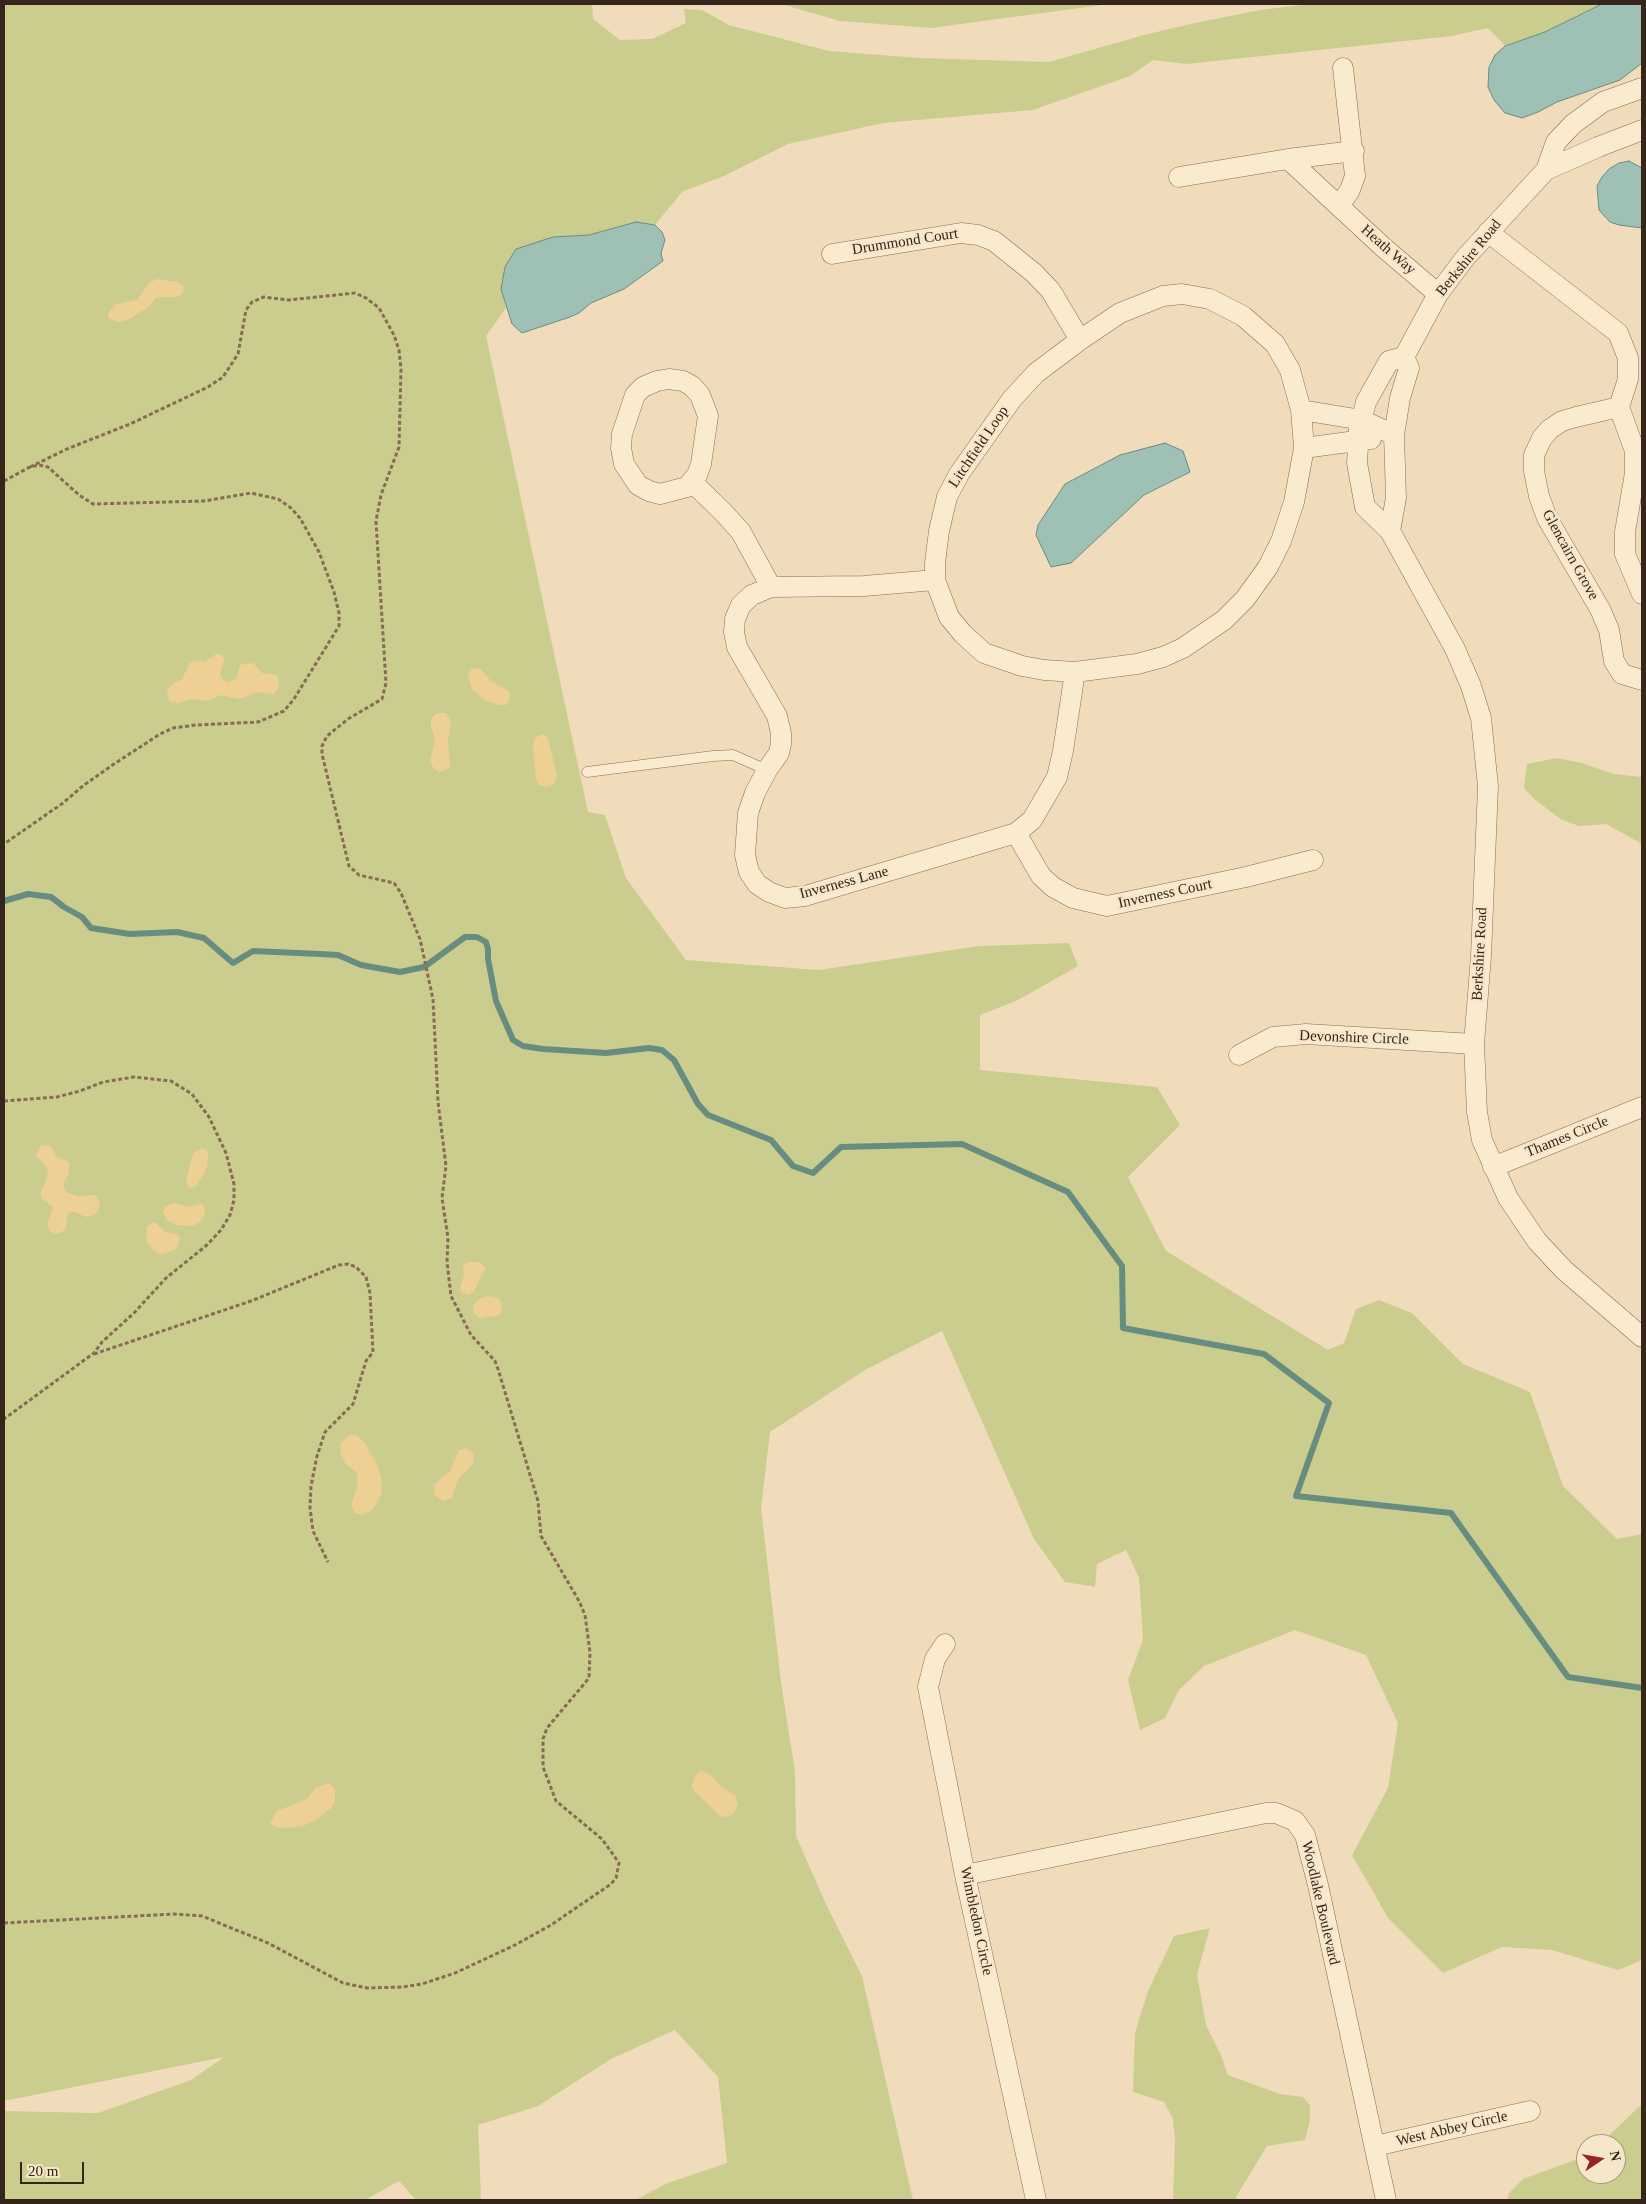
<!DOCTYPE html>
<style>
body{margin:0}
#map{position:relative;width:1646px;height:2204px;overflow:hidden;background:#f0dcbb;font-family:Georgia,serif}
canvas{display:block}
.frame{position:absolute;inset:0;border:5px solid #35251a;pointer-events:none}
.north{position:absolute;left:1576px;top:2134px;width:50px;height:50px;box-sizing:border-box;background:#f7e7ca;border:1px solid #a99984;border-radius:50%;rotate:78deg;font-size:14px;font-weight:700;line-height:20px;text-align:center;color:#35251a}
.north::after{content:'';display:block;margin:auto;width:18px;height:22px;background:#99212b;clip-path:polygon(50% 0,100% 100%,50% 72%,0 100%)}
.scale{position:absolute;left:20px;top:2162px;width:64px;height:22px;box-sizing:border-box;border:2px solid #35251a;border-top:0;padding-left:6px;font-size:15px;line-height:18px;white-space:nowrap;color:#35251a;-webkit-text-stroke:4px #f7e7ca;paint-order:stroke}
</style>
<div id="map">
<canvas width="1646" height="2204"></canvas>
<div class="frame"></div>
<div class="north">N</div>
<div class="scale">20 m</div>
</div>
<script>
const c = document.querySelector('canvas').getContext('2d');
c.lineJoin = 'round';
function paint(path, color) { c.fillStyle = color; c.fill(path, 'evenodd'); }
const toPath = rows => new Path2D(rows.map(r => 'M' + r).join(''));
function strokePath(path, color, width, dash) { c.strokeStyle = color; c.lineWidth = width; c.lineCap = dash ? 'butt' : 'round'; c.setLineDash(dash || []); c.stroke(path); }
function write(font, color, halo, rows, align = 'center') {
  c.font = font + ' Georgia,serif'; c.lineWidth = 5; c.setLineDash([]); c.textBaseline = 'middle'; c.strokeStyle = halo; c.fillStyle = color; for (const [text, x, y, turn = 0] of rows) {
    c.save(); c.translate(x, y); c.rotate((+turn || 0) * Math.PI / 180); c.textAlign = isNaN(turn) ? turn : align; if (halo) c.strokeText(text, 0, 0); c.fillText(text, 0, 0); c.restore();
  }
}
paint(toPath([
 [4,4,592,4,593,19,620,40,652,39,686,23,684,9,702,10,729,25,829,51,918,58,1049,62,1144,35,1195,23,1260,10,1310,4,1602,4,1545,32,1505,46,1488,28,1452,36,1186,64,1153,60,1130,76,1033,110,883,123,788,144,722,177,683,191,655,225,636,222,589,235,553,237,505,267,501,289,506,308,486,336,588,812,605,815,626,878,686,960,819,970,979,946,1069,943,1078,966,1018,1000,980,1015,980,1070,1157,1087,1180,1125,1128,1177,1166,1251,1328,1350,1344,1343,1356,1309,1379,1300,1412,1313,1463,1364,1530,1392,1563,1486,1617,1539,1642,1534,1642,1960,1618,1970,1552,1950,1502,1947,1443,1973,1388,1918,1352,1855,1388,1788,1398,1723,1366,1655,1295,1630,1204,1666,1179,1690,1165,1718,1140,1730,1128,1680,1143,1640,1139,1578,1126,1550,1097,1564,1095,1587,1065,1582,1034,1539,942,1331,865,1370,770,1432,761,1508,781,1682,795,1772,796,1836,825,1902,862,1976,913,2200,635,2200,668,2183,727,2163,718,2077,675,2030,611,2059,538,2106,478,2125,481,2200,416,2200,399,2181,365,2200,4,2200,4,2111,98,2113,191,2080,224,2057,4,2101],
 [781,4,1110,4,931,28,840,21],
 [1557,758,1582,763,1614,774,1642,777,1642,844,1606,824,1579,826,1562,820,1534,799,1524,788,1527,764],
 [1210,1928,1197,1974,1206,2025,1221,2055,1228,2075,1280,2094,1303,2097,1310,2105,1310,2120,1305,2140,1267,2146,1236,2197,1237,2200,1173,2200,1175,2140,1173,2119,1164,2102,1133,2092,1135,2033,1148,1991,1174,1936],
 [1642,2104,1642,2200,1507,2200,1509,2193,1523,2179,1586,2156,1586,2174,1616,2174,1616,2144,1600,2144]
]), '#cbcd8f');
paint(toPath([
 [157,279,178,282,184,288,183,293,177,297,157,297,148,307,128,320,118,322,108,318,109,312,116,304,137,300,149,283],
 [216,654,220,654,225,659,220,674,223,680,229,682,237,678,240,665,253,663,262,673,277,675,279,682,278,689,273,694,257,692,240,699,221,695,208,701,192,699,177,703,169,701,167,691,173,684,182,679,190,663,195,661,205,662],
 [480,668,491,681,509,691,510,700,506,705,499,705,484,700,472,689,468,675,472,669],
 [437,713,446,713,451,722,448,740,450,768,439,772,434,769,430,761,435,739,431,726,431,719],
 [542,734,548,739,557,776,553,785,546,787,539,785,536,780,533,750,534,739],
 [50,1145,57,1157,69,1162,69,1173,63,1184,66,1192,78,1196,95,1195,100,1202,99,1209,94,1215,86,1217,75,1212,70,1212,67,1216,66,1228,62,1232,56,1234,50,1231,47,1225,53,1207,42,1199,40,1194,47,1178,48,1168,35,1155,41,1146],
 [201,1148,206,1150,208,1154,207,1168,197,1185,190,1189,186,1183,191,1159,195,1152],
 [175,1203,188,1207,202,1204,205,1209,205,1214,200,1222,192,1226,176,1225,167,1220,163,1212,165,1207],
 [155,1222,165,1232,177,1234,180,1238,178,1246,173,1251,160,1254,152,1249,146,1240,147,1226],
 [468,1262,479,1262,486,1268,474,1291,469,1295,462,1293,460,1288,464,1275,463,1266],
 [487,1296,498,1298,500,1301,502,1308,501,1314,494,1317,489,1316,480,1318,473,1312,474,1304,481,1298],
 [350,1435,356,1435,364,1442,378,1466,382,1483,381,1494,376,1504,372,1510,362,1515,355,1513,351,1506,358,1483,357,1473,345,1463,340,1452,341,1443],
 [466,1448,474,1454,473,1464,458,1479,452,1498,443,1501,439,1499,434,1494,435,1484,450,1471,459,1450],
 [701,1771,708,1773,720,1786,735,1795,738,1804,733,1814,726,1817,720,1816,695,1792,692,1787,693,1781,697,1774],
 [329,1783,335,1789,335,1802,332,1807,316,1820,303,1826,288,1828,276,1827,270,1824,277,1811,307,1799,316,1788]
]), '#eed095');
const water = toPath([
 [1602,4,1642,4,1642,63,1620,80,1557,102,1538,112,1522,118,1505,113,1494,100,1488,87,1489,67,1495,55,1505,46,1545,32,1602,4],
 [1629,161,1642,168,1642,228,1619,225,1610,222,1599,210,1597,186,1602,177,1609,169,1619,163,1629,161],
 [636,222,655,225,662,232,665,240,661,253,663,261,624,289,591,303,579,313,570,317,522,333,512,324,501,289,505,267,516,249,553,237,589,235,636,222],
 [1165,443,1183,451,1190,472,1144,495,1071,563,1051,567,1036,535,1038,525,1065,484,1120,455,1165,443]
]);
paint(water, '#9fc0b4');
strokePath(water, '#678d81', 1);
strokePath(toPath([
 [4,901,28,894,51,897,64,907,82,917,91,928,130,934,177,932,204,938,233,963,253,951,320,954,338,955,361,965,400,972,424,967,465,937,477,937,486,942,488,949,488,959,496,1001,513,1040,523,1046,543,1049,606,1053,649,1048,662,1050,674,1060,698,1104,708,1115,771,1140,793,1166,813,1173,841,1147,962,1144,1068,1192,1122,1266,1123,1328,1264,1354,1329,1403,1296,1496,1451,1513,1568,1677,1642,1688]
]), '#678d81', 6);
const service = toPath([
 [587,772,713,756,733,755,767,770]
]);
const minor = toPath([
 [1642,88,1603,102,1573,124,1556,142,1546,170,1465,258,1438,294,1404,357,1389,361,1366,402,1359,430,1357,463,1365,507,1390,531,1455,649,1471,686,1481,718,1488,786,1481,956,1474,1044,1477,1112,1482,1140,1508,1198,1537,1241,1564,1270,1642,1337],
 [1288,159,1383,247,1438,294],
 [1546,170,1598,147,1642,130],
 [1179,177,1288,159,1354,151],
 [1339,206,1350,190,1355,176,1343,68],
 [1488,232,1618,333,1628,358,1628,379,1619,407,1635,451,1635,473,1625,532,1625,554,1642,594],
 [832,254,961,233,978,235,994,241,1034,273,1051,291,1080,340],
 [1182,294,1210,299,1243,316,1275,344,1290,370,1301,410,1304,448,1294,502,1281,541,1268,567,1245,599,1224,620,1183,648,1163,657,1137,664,1075,672,1044,670,1022,666,984,653,963,634,949,617,935,580,935,563,939,531,947,497,959,474,1012,399,1036,373,1080,340,1120,313,1163,296,1182,294],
 [669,379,683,381,692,386,700,395,708,416,701,464,697,475,687,487,660,494,649,491,638,485,624,464,621,448,622,434,635,395,643,387,657,381,669,379],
 [1619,407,1576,417,1562,421,1550,429,1542,438,1534,455,1534,471,1539,496,1547,518,1600,609,1609,630,1614,661,1622,674,1642,680],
 [1301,410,1362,420,1394,435],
 [1304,448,1371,439],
 [692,482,723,512,741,532,771,587],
 [1390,531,1396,498,1394,435,1400,398,1409,368,1404,357],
 [935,580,864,586,771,587,752,595,741,605,735,619,734,632,737,647,777,716,781,733,781,744,779,753,767,770,755,793,748,813,745,855,749,872,757,884,769,892,785,898,805,896,1016,833,1032,820,1057,777,1063,751,1075,672],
 [1016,833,1041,876,1053,887,1073,898,1107,906,1246,877,1313,860],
 [1239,1055,1273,1037,1306,1034,1474,1044],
 [1493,1167,1642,1107],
 [945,1644,935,1659,928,1687,965,1875,1036,2200],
 [965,1875,1266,1813,1276,1813,1295,1821,1305,1835,1318,1885,1386,2200],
 [1375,2146,1530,2111]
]);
strokePath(service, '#876b54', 11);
strokePath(minor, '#876b54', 21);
strokePath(toPath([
 [4,481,30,467,39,465,48,467,79,495,93,504,204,501,251,493,278,499,291,508,300,518,319,552,334,592,339,613,339,626,294,699,284,711,258,722,196,725,173,728,160,734,114,764,84,785,63,803,4,844],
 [4,1101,57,1097,80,1091,103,1082,134,1077,171,1081,192,1094,209,1117,226,1153,234,1184,234,1200,230,1215,221,1230,207,1245,166,1278,134,1313,102,1342,94,1353,4,1419],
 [94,1354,251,1301,339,1265,348,1264,356,1267,366,1277,370,1293,373,1352,366,1361,353,1404,325,1432,317,1456,311,1486,310,1508,313,1531,328,1562],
 [4,1923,174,1914,202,1916,268,1943,343,1983,367,1988,402,1987,422,1984,455,1973,515,1945,551,1925,611,1884,616,1878,619,1863,602,1839,556,1801,543,1767,543,1739,547,1728,589,1678,590,1652,585,1615,579,1601,541,1536,538,1501,498,1369,495,1361,471,1335,451,1296,447,1262,448,1238,442,1198,446,1166,438,1102,433,999,420,939,401,893,394,883,359,875,349,866,322,754,322,746,327,736,348,719,382,699,386,683,376,521,381,495,399,447,401,369,399,350,394,335,379,308,366,298,355,293,289,300,264,297,252,302,246,310,238,354,223,377,208,387,130,424,67,449,30,467]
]), '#876b54', 3, [4, 2.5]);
strokePath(service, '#faeace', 10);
strokePath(minor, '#faeace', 20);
write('15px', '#35251a', '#f7e7ca', [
 ["Drummond Court",905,242,-9],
 ["Heath Way",1388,250,41],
 ["Berkshire Road",1469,258,-51],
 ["Litchfield Loop",979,447,-56],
 ["Glencairn Grove",1570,555,61],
 ["Inverness Lane",844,883,-15],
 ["Inverness Court",1165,894,-12],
 ["Berkshire Road",1480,954,-87],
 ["Devonshire Circle",1354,1038,2],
 ["Thames Circle",1567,1137,-22],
 ["Woodlake Boulevard",1320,1903,77],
 ["Wimbledon Circle",976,1921,78],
 ["West Abbey Circle",1452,2129,-13]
]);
</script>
